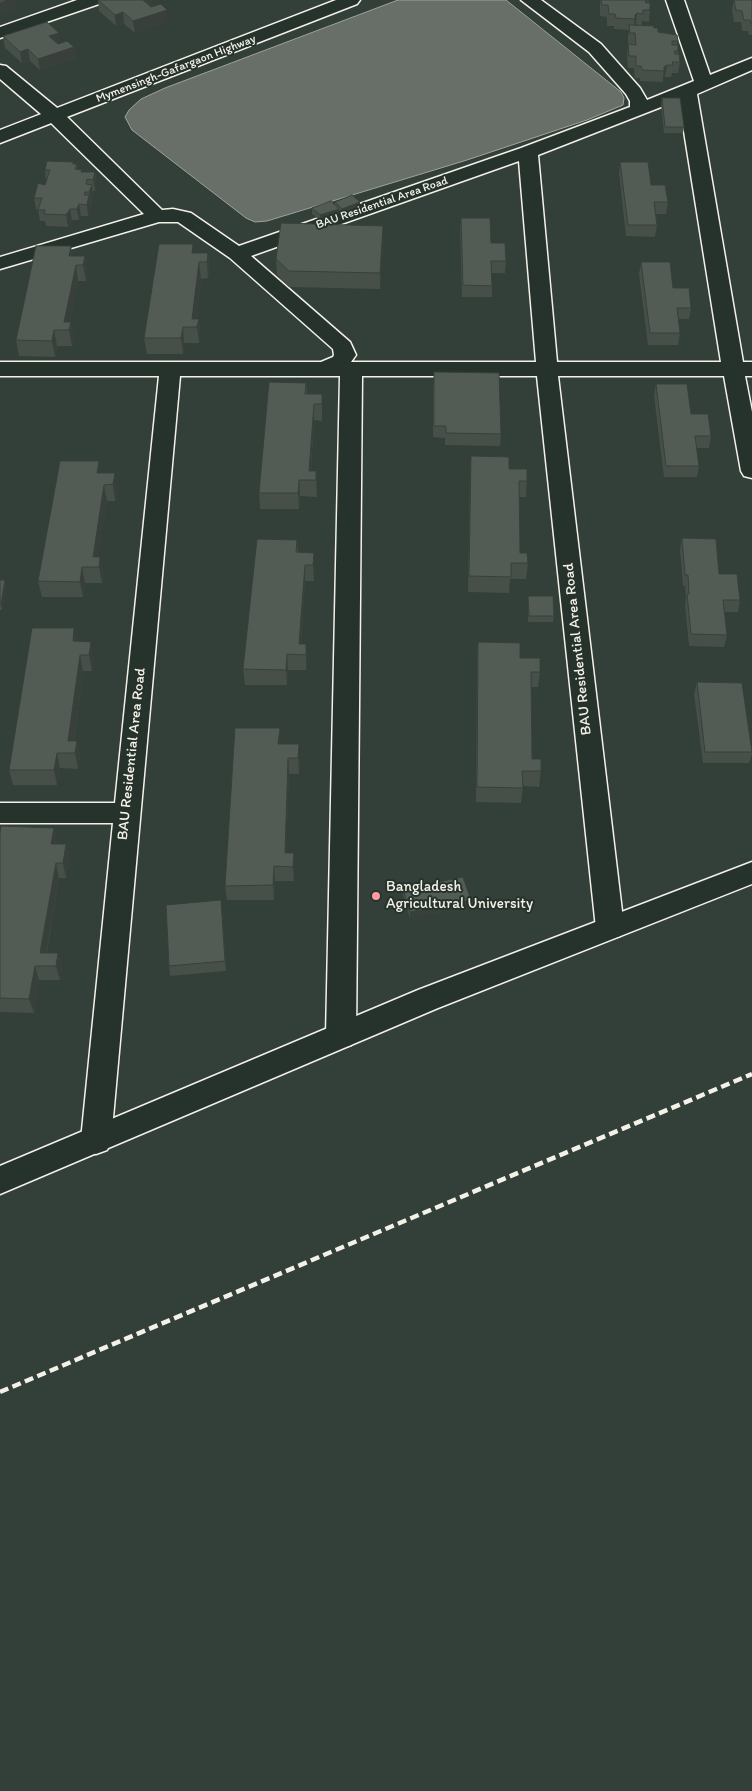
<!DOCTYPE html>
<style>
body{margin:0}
canvas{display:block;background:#26332d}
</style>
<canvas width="752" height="1791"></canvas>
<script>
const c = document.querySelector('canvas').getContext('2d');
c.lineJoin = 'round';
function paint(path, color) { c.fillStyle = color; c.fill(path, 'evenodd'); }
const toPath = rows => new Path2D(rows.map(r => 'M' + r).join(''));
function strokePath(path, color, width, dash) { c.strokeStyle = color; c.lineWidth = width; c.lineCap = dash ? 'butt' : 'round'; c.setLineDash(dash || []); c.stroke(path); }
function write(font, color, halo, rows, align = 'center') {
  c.font = font + ' Itim,sans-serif'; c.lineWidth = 4; c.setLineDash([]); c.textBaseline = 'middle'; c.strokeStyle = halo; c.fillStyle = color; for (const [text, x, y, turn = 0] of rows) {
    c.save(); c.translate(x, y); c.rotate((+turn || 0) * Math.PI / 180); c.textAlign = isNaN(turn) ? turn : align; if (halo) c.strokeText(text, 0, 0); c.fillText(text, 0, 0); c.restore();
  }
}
paint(toPath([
 [0,0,752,0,752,1791,0,1791]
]), '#333f39');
const water = toPath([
 [398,0,506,0,621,92,624,98,623,105,587,120,467,160,267,221,255,222,246,218,132,130,125,117,129,110,141,99,165,88,398,0]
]);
paint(water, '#676f68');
strokePath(water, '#9fa39b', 1);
const street = toPath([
 [77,0,102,0,99,4,0,38,0,27,77,0],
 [521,0,541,0,601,44,640,88,647,100,694,81,666,0,684,0,710,75,752,58,752,70,697,94,743,362,752,362,752,376,745,376,752,412,752,478,744,476,741,471,724,376,558,376,624,928,620,936,610,939,600,936,596,928,537,376,362,376,356,1036,351,1045,341,1048,331,1045,326,1036,340,376,180,376,111,1140,107,1150,96,1154,85,1150,81,1140,113,823,0,823,0,803,115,803,159,376,0,376,0,362,321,362,333,357,334,355,333,349,230,258,178,222,159,222,0,269,0,257,144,214,48,120,0,79,0,65,6,66,62,112,162,210,173,209,191,213,239,246,521,148,630,107,630,101,626,94,589,52,521,0],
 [679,100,721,362,557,362,538,155,679,100],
 [519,161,536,362,351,362,356,355,350,342,251,256,519,161]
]);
const secondary = toPath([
 [336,0,360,0,357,4,0,143,0,130,336,0],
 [752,862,752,884,438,1008,0,1194,0,1166,418,990,752,862]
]);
strokePath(street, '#f4f1e8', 3);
strokePath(secondary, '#f4f1e8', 3);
paint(street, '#26332d');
paint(secondary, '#26332d');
strokePath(toPath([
 [0,1392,752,1074]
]), '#f4f1e8', 4.5, [9, 4.5]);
paint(toPath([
 [98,0,152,7,168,21,135,33,124,24,116,26,99,11],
 [600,0,649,0,650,10,649,22,642,21,642,25,635,25,654,28,658,32,678,41,677,45,680,62,678,73,672,73,671,77,665,77,663,78,663,82,640,81,640,78,635,78,634,68,628,68,627,56,628,44,628,37,629,30,614,29,614,26,607,26,607,17,600,16],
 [734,0,752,0,752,35,749,35,748,31,742,31,741,22,734,22,732,10],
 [3,36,60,43,74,47,76,58,40,70,30,61,22,63,5,48],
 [662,98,684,127,683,133,664,133,661,104],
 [620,162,651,185,668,202,666,214,655,214,657,225,655,237,626,236,619,173],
 [73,164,77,164,77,169,82,170,82,172,95,172,96,184,95,191,93,191,93,196,91,204,91,206,88,216,81,216,79,220,72,220,68,227,46,226,45,221,40,221,38,210,36,209,34,198,45,185,46,182,45,170],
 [335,202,360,202,360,208,342,215,339,212,339,215,321,221,312,214,312,208,335,205],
 [461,218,491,243,506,261,505,273,492,273,492,297,462,297,460,229],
 [383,242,380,289,289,287,277,275,276,259],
 [194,253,208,253,209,269,208,278,201,279,196,319,199,319,200,335,199,343,184,343,183,354,147,354,144,338],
 [73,256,85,256,87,272,86,281,78,281,70,322,74,338,72,346,57,346,55,357,19,356,16,340],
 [641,262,673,288,691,308,689,319,678,319,680,333,678,345,648,345,639,274],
 [306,383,307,394,322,394,322,421,314,420,311,471,316,471,317,497,300,496,299,509,260,509,259,493],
 [433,384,501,434,500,446,445,445,445,438,433,437],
 [656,384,691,414,711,436,709,448,696,448,699,466,697,477,664,477,654,396],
 [471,456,509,469,527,481,526,497,519,497,520,553,528,563,526,579,510,579,509,593,468,592,470,472],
 [101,473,118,489,115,501,107,501,98,557,100,557,103,573,102,583,85,583,83,597,42,597,38,581],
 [682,538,719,574,740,600,738,612,724,612,727,635,724,647,689,646,685,605,686,598,685,586,683,586,680,550],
 [297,540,298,552,314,553,314,581,305,581,301,644,306,644,307,659,306,670,288,670,287,685,245,685,243,669],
 [0,580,6,586,2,610,0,610],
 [528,596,554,616,553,622,528,622],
 [77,641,94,657,92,671,83,671,74,741,77,741,80,756,78,769,60,768,57,785,13,785,9,770],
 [478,642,520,658,540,672,538,687,531,687,532,759,541,771,539,787,523,786,521,803,476,802,477,658],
 [697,682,752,750,752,754,749,763,703,763,694,694],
 [281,744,300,759,299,774,289,774,286,853,294,868,294,881,275,881,274,900,227,900,225,886],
 [54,828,58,844,66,844,69,859,66,878,59,878,47,953,58,953,62,968,60,980,39,980,34,1013,0,1012,0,833],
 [403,889,471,900,471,905,410,918,403,895],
 [222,911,226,971,170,976,169,966]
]), '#474f49');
paint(toPath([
 [8,0,16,0,17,9,0,15,0,3],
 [142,0,152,0,153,8],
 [235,0,244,0,235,3],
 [167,10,168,21,135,33,133,21],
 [123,12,124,24,116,26,115,15],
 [637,13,636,25,634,26,635,15],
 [59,33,60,44,51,47,49,36],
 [74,47,76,58,40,70,38,59],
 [28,49,30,61,22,63,20,52],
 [667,65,665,77,663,78,664,67],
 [95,172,96,184,95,191,93,180],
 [92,185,93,196,91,204,89,192],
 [89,195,91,206,88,216,87,205],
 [360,202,360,208,342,215,342,209],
 [79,204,81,216,79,220,77,209],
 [70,209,72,220,68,227,66,215],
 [339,209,339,215,321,221,320,215],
 [383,226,383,242,380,289,380,273],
 [71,246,74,262,69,256],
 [208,253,209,269,208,278,207,262],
 [85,256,87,272,86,281,83,265],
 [199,262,201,279,195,327,192,319],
 [76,265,78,281,69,330,64,322],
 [199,319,200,335,199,343,197,327],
 [71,322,74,338,72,346,69,330],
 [183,327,184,343,183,354,181,338],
 [54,330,57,346,55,357,52,341],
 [322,394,323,410,322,421],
 [314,404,314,420,310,480,309,471],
 [99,461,102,477,97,473],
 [115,473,118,489,115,501,113,484],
 [299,480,300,496,299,509,298,493],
 [104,485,107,501,97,567,93,557],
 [314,553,315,569,314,581,313,565],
 [100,557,103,573,102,583,99,567],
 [305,565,305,581,300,655,299,644],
 [82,567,85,583,83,597,80,582],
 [5,580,6,586,2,610,1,604],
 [74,628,78,643,73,641],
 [91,642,94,657,92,671,89,655],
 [306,644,307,659,306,670],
 [287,654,288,670,287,685,286,670],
 [80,655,83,671,72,753,68,741],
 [280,728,281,744,278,744],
 [77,741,80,756,78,769,75,753],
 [299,744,300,759,299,774,298,758],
 [57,753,60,768,57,785,54,770],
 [288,758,289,774,286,868,285,853],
 [54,828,58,843,55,858,51,844],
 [66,844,69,859,66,878,63,863],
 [294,853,294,881,293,867],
 [56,863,59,878,44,967,40,953],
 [274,866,275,881,274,900,273,885],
 [221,900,222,911,226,971,225,961],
 [471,900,471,905,410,918,410,912],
 [58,953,62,968,60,980,56,966],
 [35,966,39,980,34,1013,29,999]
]), '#39403c');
const building = toPath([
 [0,0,8,0,0,3,0,0],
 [98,0,143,0,151,7,161,4,167,10,133,21,123,12,115,15,98,0],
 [601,0,649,0,649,1,645,1,646,3,650,3,650,10,643,10,643,14,637,13,635,15,635,19,616,18,615,14,609,14,608,5,602,5,601,0],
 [734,0,752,0,752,24,751,24,750,20,744,20,742,11,736,10,734,0],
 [47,22,59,33,49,36,58,44,67,41,74,47,38,59,28,49,20,52,3,36,47,22],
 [629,25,654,26,654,28,658,28,658,32,677,35,678,41,672,41,672,45,678,45,678,51,674,51,675,54,679,54,680,62,672,62,673,65,667,65,664,67,664,71,642,70,641,66,636,66,636,56,629,56,628,44,636,45,635,33,630,33,629,25],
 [662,98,680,98,684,127,665,127,662,98],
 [47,161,73,162,73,164,77,164,75,169,82,170,81,172,95,172,93,180,87,179,86,184,92,185,89,192,85,192,84,195,89,195,87,205,79,204,77,209,70,209,66,215,44,214,45,210,38,210,42,198,34,198,38,183,45,185,50,170,45,170,47,161],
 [620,162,648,162,651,185,665,185,668,202,654,202,657,225,628,225,620,162],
 [352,195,360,202,342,209,335,202,352,195],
 [331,201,339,209,320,215,312,208,331,201],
 [461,218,490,218,491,243,505,243,506,261,491,261,492,286,463,285,461,218],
 [281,223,383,226,380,273,289,271,276,259,281,223],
 [159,244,193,244,192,253,208,253,207,262,199,262,192,319,199,319,197,327,183,327,181,338,144,338,159,244],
 [36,246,71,246,69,256,85,256,83,265,76,265,64,322,71,322,69,330,54,330,52,341,16,340,36,246],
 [641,262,670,262,673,288,689,288,691,308,677,308,680,333,650,333,641,262],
 [434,372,499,373,501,434,446,433,446,426,434,426,434,372],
 [269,382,306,383,305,394,322,394,322,404,314,404,309,471,316,471,316,480,299,480,298,493,259,493,269,382],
 [656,384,687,384,691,414,708,414,711,436,695,436,699,466,666,466,656,384],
 [471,456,509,457,509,469,527,469,527,481,519,481,520,553,527,553,528,563,511,563,511,577,469,576,471,456],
 [60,461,99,461,97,473,115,473,113,484,104,485,93,557,100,557,99,567,82,567,80,582,38,581,60,461],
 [682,538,716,539,719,574,737,574,740,600,723,600,727,635,691,634,687,594,689,594,688,575,685,575,682,538],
 [257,539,297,540,296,552,314,553,313,565,305,565,299,644,306,644,306,655,287,654,286,670,243,669,257,539],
 [0,580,5,580,1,604,0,604,0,580],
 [528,596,553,596,554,616,529,616,528,596],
 [32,628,74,628,73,641,91,642,89,655,80,655,68,741,77,741,75,753,57,753,54,770,9,770,32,628],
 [478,642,520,643,520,658,540,658,540,672,531,672,532,759,541,759,541,771,522,771,523,788,477,787,478,642],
 [697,682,742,683,752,752,705,752,697,682],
 [235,728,280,728,278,744,299,744,298,758,288,758,285,853,294,853,293,867,274,866,273,885,225,886,235,728],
 [1,826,54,828,51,844,66,844,63,863,56,863,40,953,58,953,56,966,35,966,29,999,0,998,0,833,1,826],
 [463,877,471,900,410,912,403,889,463,877],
 [221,900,225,961,169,966,166,905,221,900]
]);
paint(building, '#525c55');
strokePath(building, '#39403c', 1);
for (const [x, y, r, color] of [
 [376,896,5,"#ff9aa2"]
]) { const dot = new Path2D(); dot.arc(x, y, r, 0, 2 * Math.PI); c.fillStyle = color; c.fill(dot); strokePath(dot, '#26332d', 2); }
write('12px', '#f4f1e8', '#26332d', [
 ["Mymensingh-Gafargaon Highway",176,69,-21],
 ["BAU Residential Area Road",382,203,-19]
]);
write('15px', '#f4f1e8', '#26332d', [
 ["BAU Residential Area Road",578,649,-96],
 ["BAU Residential Area Road",132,754,-84]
]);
write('15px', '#f4f1e8', '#26332d', [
 ["Bangladesh",386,887],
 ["Agricultural University",386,904]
], 'left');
</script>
